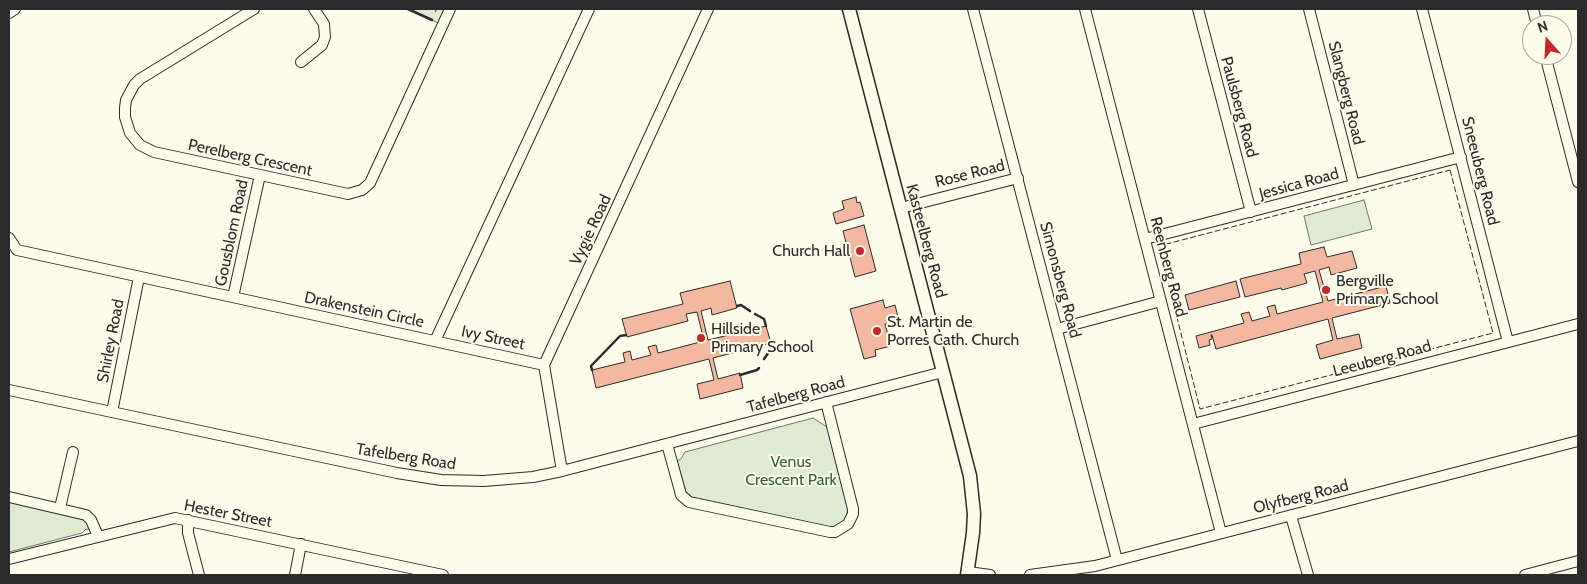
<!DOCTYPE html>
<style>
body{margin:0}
#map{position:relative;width:1587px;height:584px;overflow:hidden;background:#fdfbea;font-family:Cabin,sans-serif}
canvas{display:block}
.frame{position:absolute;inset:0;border:10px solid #2b2b2b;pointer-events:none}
.north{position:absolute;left:1522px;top:15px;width:50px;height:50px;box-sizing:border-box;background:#fdfbea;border:1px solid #a9a89e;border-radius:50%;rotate:341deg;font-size:14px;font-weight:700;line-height:20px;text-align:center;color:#2b2b2b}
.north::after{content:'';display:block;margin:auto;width:18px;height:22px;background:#c62828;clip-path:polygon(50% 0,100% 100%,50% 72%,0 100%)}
</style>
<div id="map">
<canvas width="1587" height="584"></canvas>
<div class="frame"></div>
<div class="north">N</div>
</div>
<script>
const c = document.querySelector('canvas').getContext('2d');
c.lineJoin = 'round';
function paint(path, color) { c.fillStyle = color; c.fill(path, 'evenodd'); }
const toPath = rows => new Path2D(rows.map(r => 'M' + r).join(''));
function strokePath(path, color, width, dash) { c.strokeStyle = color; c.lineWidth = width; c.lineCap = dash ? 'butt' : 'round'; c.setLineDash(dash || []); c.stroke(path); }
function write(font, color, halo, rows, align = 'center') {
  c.font = font + ' Cabin,sans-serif'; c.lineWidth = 4; c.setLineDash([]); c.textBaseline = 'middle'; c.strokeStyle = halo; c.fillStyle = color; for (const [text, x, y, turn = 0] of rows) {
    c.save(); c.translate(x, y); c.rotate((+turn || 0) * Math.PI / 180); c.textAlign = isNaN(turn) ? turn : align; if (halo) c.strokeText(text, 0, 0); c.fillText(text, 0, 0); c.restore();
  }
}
const green = toPath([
 [408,9,445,9,438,23,408,9],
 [1364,200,1372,229,1311,245,1304,216,1364,200],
 [813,418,827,427,848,509,845,521,834,527,830,527,692,497,686,492,677,461,681,459,685,452,813,418],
 [9,502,81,517,86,520,89,526,88,530,86,529,82,533,9,552,9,502]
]);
paint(green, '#deebd1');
strokePath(green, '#74746e', 1);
const building = toPath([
 [856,197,857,203,860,202,864,216,836,224,833,213,844,209,842,201,856,197],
 [864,225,876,271,855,277,843,231,864,225],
 [1324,247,1327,257,1352,251,1357,268,1331,275,1329,267,1319,270,1328,301,1386,286,1390,303,1332,318,1337,339,1359,334,1362,348,1320,359,1316,345,1333,340,1328,319,1216,349,1212,335,1211,335,1212,339,1209,340,1210,345,1199,348,1196,336,1244,323,1241,314,1249,312,1252,321,1270,316,1267,307,1275,305,1277,314,1323,302,1315,271,1304,274,1307,283,1282,290,1281,288,1245,297,1240,279,1301,264,1299,253,1324,247],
 [730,281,737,308,712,315,711,308,701,311,708,340,766,326,771,343,713,358,718,379,740,373,743,388,700,399,697,384,714,380,709,359,596,388,592,370,625,362,623,353,630,351,632,360,651,355,648,347,656,345,658,353,704,341,697,312,686,314,688,321,627,337,622,319,683,304,680,293,730,281],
 [1236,281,1240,297,1189,310,1185,295,1236,281],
 [883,300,885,308,895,305,899,321,885,324,891,346,875,350,876,356,864,359,850,309,883,300]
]);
paint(building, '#f2b8a0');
strokePath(building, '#2b2b2b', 1);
const minor = toPath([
 [254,9,140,79,134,85,126,100,125,108,125,117,130,133,140,145,154,152,348,194,362,190,370,183,450,9],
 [973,9,1117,560],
 [1085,9,1221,533],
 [1198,9,1251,212],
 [1309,9,1354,185],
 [1422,9,1508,342],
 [1533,9,1537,25],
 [9,13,15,9],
 [1545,55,1578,182],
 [301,62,322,45,325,37,324,24,314,9],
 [901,208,1018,178],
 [9,238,17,250,544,365],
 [1145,239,1461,157],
 [233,297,260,175],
 [1057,329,1161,301],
 [435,341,589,9],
 [9,390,397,473,441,480,484,481,533,477,562,471,943,372],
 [112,412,139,277],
 [1193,424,1578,324],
 [667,444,680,491,681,495,689,502,830,532,835,532,848,524,853,514,853,509,826,402],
 [562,471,544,365,708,9],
 [9,497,86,515,91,520,98,536],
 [60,508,73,452],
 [1291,516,1308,575],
 [188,520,188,533,199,575],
 [9,559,175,518,443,575],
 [968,572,990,575],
 [295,575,301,544],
 [1030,575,1095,566,1578,441],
 [1525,575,1578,561]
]);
const tertiary = toPath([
 [849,9,970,476,974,514,973,533,967,575]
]);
strokePath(minor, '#2b2b2b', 12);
strokePath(tertiary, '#2b2b2b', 15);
strokePath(minor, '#fdfbea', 10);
strokePath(tertiary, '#fdfbea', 12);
strokePath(toPath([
 [435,12,437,9],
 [1450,170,1493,333,1200,409,1159,246,1450,170]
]), '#2b2b2b', 1, [6, 2.5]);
strokePath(toPath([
 [408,9,432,20],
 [737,306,741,305,750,311],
 [755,314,764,319,766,326],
 [764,359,771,349,770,344],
 [592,370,591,366,620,336,626,335],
 [740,375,757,370,759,368]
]), '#2b2b2b', 2.5);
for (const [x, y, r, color] of [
 [860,251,5,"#c62828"],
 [1326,290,5,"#c62828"],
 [877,331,5,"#c62828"],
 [701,338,5,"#c62828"]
]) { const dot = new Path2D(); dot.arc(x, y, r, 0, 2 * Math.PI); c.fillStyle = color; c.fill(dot); strokePath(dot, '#fdfbea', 2); }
write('16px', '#2b2b2b', '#fdfbea', [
 ["Slangberg Road",1346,93,76],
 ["Paulsberg Road",1239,107,75],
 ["Perelberg Crescent",250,158,12],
 ["Sneeuberg Road",1480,171,76],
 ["Rose Road",970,174,-14],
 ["Jessica Road",1299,184,-15],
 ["Vygie Road",591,230,-65],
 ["Gousblom Road",232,233,-78],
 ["Kasteelberg Road",926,241,75],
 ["Reenberg Road",1168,267,75],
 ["Simonsberg Road",1060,280,75],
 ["Drakenstein Circle",364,310,12],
 ["Ivy Street",493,338,12],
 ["Shirley Road",111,341,-79],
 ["Leeuberg Road",1382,359,-15],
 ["Tafelberg Road",796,395,-15],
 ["Tafelberg Road",406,457,9],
 ["Olyfberg Road",1301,497,-14],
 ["Hester Street",228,514,11]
]);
write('16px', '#2b2b2b', '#fdfbea', [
 ["Church Hall",850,251,"right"],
 ["Bergville",1336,281],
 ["Primary School",1336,299],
 ["St. Martin de",887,322],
 ["Porres Cath. Church",887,340],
 ["Hillside",711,329],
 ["Primary School",711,347]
], 'left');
write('16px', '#34623c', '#fdfbea', [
 ["Venus",791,462],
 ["Crescent Park",791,480]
]);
</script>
